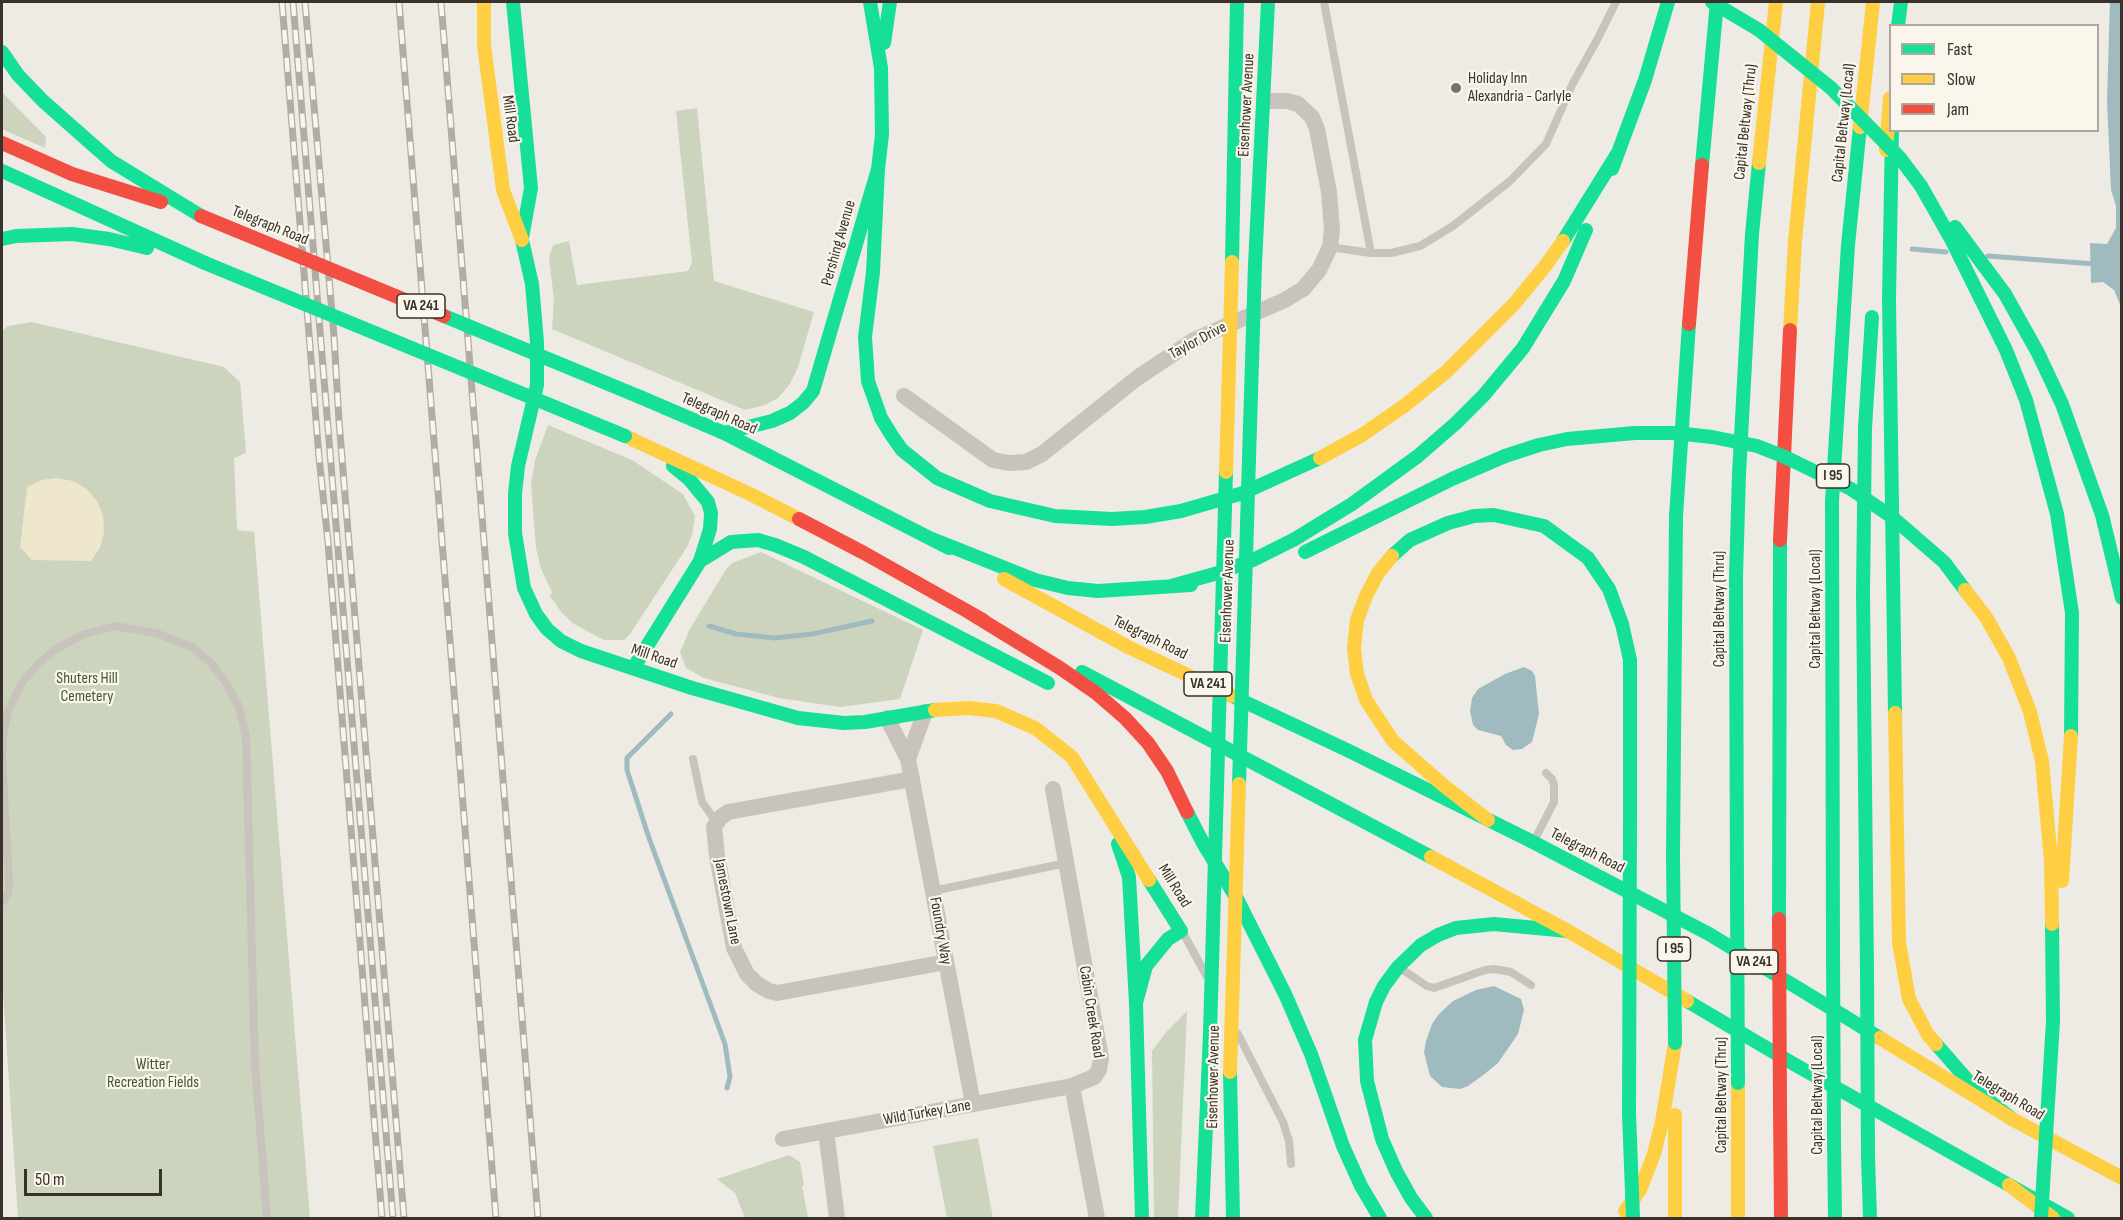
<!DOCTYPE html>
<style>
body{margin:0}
#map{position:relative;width:2123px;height:1220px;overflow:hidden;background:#eeebe4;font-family:"Sofia Sans Condensed",sans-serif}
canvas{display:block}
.frame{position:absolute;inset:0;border:3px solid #39312a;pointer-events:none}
.legend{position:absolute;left:1889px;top:24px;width:210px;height:108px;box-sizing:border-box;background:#faf6ec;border:2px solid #ada79e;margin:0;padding:8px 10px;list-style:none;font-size:18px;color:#39312a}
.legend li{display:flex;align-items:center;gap:12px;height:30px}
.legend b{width:30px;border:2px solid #ada79e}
.scale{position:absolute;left:24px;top:1169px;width:138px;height:27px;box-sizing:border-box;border:3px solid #39312a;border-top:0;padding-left:8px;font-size:18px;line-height:21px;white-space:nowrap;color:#39312a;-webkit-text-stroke:4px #faf6ec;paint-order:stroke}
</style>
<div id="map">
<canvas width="2123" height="1220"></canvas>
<div class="frame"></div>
<ul class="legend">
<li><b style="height:8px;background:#16e098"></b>Fast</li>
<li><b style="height:8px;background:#ffcf43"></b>Slow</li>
<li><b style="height:8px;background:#f24e42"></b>Jam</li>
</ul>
<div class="scale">50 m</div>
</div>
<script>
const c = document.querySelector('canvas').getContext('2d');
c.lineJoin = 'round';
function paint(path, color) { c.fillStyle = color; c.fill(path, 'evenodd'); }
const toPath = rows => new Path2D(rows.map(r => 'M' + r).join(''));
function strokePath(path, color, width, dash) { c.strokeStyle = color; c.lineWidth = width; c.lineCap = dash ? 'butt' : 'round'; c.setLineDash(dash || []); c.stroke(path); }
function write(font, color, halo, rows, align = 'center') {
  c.font = font + ' "Sofia Sans Condensed",sans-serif'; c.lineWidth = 4.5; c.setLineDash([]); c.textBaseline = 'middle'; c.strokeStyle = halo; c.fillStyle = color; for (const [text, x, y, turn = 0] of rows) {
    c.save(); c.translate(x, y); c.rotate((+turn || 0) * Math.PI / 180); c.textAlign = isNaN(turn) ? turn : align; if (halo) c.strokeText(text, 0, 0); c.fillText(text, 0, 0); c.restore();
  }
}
paint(toPath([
 [2,92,46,137,45,148,2,129],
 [697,108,714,281,814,312,798,367,790,384,778,398,765,405,745,410,552,329,554,300,549,258,553,245,569,241,577,285,688,271,692,263,676,111],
 [32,322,224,367,240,382,246,453,234,458,237,530,254,532,310,1218,18,1218,2,977,2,331,8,326],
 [548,425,632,460,683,494,695,516,692,535,687,547,630,634,624,640,604,640,574,624,562,613,550,596,552,592,541,569,536,548,531,485,535,460],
 [761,552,923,630,900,699,840,707,779,698,704,678,686,668,680,652,690,629,725,571,732,563],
 [1187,1011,1178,1218,1154,1218,1152,1051,1167,1031],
 [978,1138,993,1218,947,1218,933,1146],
 [789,1155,800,1162,804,1185,802,1186,808,1218,745,1218,735,1193,717,1179]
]), '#ccd4be');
paint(toPath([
 [57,478,73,481,87,489,97,501,103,516,104,533,100,548,91,561,32,560,20,547,27,487,41,480]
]), '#eee7cb');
paint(toPath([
 [2110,2,2122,2,2121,307,2114,290,2103,282,2091,283,2090,243,2107,244,2116,228,2116,206,2111,190,2107,101],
 [1524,667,1532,671,1535,676,1539,714,1532,742,1522,749,1513,750,1506,745,1501,736,1478,730,1473,725,1470,711,1472,698,1478,689,1505,674],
 [1494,986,1521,999,1524,1010,1518,1034,1498,1063,1482,1076,1468,1086,1460,1089,1442,1087,1430,1076,1424,1052,1426,1041,1432,1024,1439,1014,1453,1001,1476,990]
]), '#a0bbc0');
strokePath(toPath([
 [1912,249,1946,252],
 [1988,256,2095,264],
 [709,626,736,634,775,638,812,634,872,621],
 [671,714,627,758,627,770,649,838,725,1044,730,1077,727,1088]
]), '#a0bbc0', 5);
strokePath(toPath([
 [1324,2,1371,253],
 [1330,247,1371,253,1391,253,1420,246,1453,226,1510,181,1546,144,1573,83,1597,40,1616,2],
 [2,756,3,734,8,711,22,683,37,665,56,649,82,635,115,626,156,633,192,647,211,663,226,683,239,707,246,736,255,1064,267,1218],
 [2,757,9,885,8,894,2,902],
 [693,759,702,802,717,823],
 [1535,839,1554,802,1554,785,1552,779,1546,773],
 [933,891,1066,863],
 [1182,931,1206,975],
 [1403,970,1427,986,1434,988,1485,970,1494,969,1511,972,1531,985],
 [1238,1034,1283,1122,1289,1141,1291,1164]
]), '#c8c3bc', 8);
strokePath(toPath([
 [904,396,993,460,1009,463,1026,462,1042,454,1137,378,1194,340,1285,300,1303,289,1319,270,1330,247,1332,230,1329,192,1317,129,1312,117,1298,104,1287,101,1264,101],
 [887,718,908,759,973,1104],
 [908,759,925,712],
 [912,779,728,812,720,818,714,827,717,856,734,948,747,974,757,984,769,991,777,993,946,962],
 [1072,1086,1097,1218],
 [826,1131,837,1218],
 [783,1139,1072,1086,1094,1077,1099,1070,1101,1058,1053,789]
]), '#c8c3bc', 16);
strokePath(toPath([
 [513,2,531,188,522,238],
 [1898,26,1901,2],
 [884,43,890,2],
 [2,52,18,75,43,101,111,161,201,216],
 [1892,130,1889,299,1895,713],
 [1702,165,1717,2],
 [878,169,873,272,865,337,868,381,881,418,892,436,902,450,937,478,990,501,1055,516,1112,519,1145,517,1181,511,1243,493,1320,458],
 [1612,169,1645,80,1668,2],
 [2,171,205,263],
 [1921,186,1951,239,2006,350,2026,400,2057,514,2072,613,2071,736],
 [1955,227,2005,294,2038,353,2062,404,2102,515,2122,598],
 [2,239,16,236,72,234,109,239,147,248],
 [522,240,532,284,537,342,537,385,518,466,515,494,515,533,524,588,536,614,547,629,561,641,581,651,692,688,798,718,844,723,865,722,935,710],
 [1563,241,1619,151],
 [1232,262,1237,2],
 [1255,264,1268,2],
 [640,397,724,433,949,548],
 [724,433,772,421,790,413,803,403,813,391,878,169,882,135,881,68,870,2],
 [673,466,689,479,708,502,711,513,710,529,700,561],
 [932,539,1035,580,1068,588,1098,591,1191,585],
 [1305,552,1452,479,1505,456,1539,445,1567,439,1635,433],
 [1392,556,1410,540,1448,523,1474,516,1494,515,1544,526,1588,558,1609,589,1622,624,1630,660,1630,818],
 [700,561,731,542,758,540,775,545,804,557,1048,683],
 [1171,586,1218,573,1253,560,1295,539,1352,504,1418,456,1456,423,1484,395,1523,348,1564,281,1586,230],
 [634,667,700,561],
 [1082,672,1431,857],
 [1232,696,1347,750,1529,840,1709,934,1880,1038],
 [1187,812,1203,843,1237,899,1285,994,1311,1054,1343,1146,1361,1186,1380,1218],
 [1118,844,1129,877,1136,1003,1142,1218],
 [1673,855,1676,516,1689,324],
 [1737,895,1736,577,1739,474,1752,234,1759,163],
 [1779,919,1780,540],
 [1833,953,1832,501,1848,245,1860,127],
 [1867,971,1863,593,1865,428,1872,317],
 [1687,1001,1792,1063,2068,1218],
 [1136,1003,1146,966,1168,939,1181,931,1149,880],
 [1936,1044,1977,1091,2012,1119],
 [1230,1072,1233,1218],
 [1834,1139,1835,1218],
 [1868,1157,1870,1218],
 [1202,1218,1210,1033],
 [1426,1218,1411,1198,1396,1171,1382,1139,1367,1081,1365,1040,1376,1002,1384,986,1398,967,1421,945,1438,935,1456,928,1494,924,1568,931]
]), '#16e098', 14);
strokePath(toPath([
 [484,2,484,45,503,190,522,240],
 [1860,127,1873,2],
 [1886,150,1890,98],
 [1759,163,1776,2],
 [1790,330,1795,241,1818,2],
 [625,436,750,494,799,519],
 [1320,458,1362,435,1404,406,1446,372,1514,304,1546,265,1563,241],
 [1392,556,1378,573,1366,596,1357,620,1354,648,1357,674,1366,700,1393,741,1443,785,1488,820],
 [1004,579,1128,647,1232,696],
 [935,710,969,708,996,711,1035,728,1072,757,1149,880],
 [1895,713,1899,943,1909,999,1928,1035,1936,1044],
 [1431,857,1568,931,1687,1001],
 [2062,881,2071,736],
 [1880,1038,2012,1119,2122,1178],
 [1738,1083,1738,1218],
 [1675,1115,1675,1218],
 [2009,1185,2053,1218],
 [1625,1211,1640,1190,1654,1154,1662,1122,1675,1043]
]), '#ffcf43', 14);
strokePath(toPath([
 [2,143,72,174,161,202],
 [1689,324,1702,165],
 [799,519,864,553,983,620],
 [1780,540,1790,330],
 [967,611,1060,668,1096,693,1125,718,1148,743,1167,771,1187,812],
 [1780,1107,1781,1218]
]), '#f24e42', 14);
const rail = toPath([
 [282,2,319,457,328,542,382,1218],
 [293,2,393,1218],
 [305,2,334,336,339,421,404,1218],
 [399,2,496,1218],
 [441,2,538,1218]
]);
strokePath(rail, '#b0aca6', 7);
strokePath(rail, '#faf6ec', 4.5, [14]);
strokePath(toPath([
 [1712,2,1759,30,1831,88,1900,158,1921,186],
 [205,263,625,436],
 [444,316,640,397],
 [1635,433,1676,433,1712,437,1757,446,1785,457,1851,489,1892,517,1944,562,1965,590],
 [1239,784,1255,264],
 [1630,818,1629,1114,1633,1218],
 [1673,855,1675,1043],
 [1737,895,1738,1083],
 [1833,953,1834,1139],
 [1867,971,1868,1157],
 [1210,1033,1226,472],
 [2041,1218,2053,1021,2052,924]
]), '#16e098', 14);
strokePath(toPath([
 [1226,472,1232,262],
 [1965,590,1986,617,2009,658,2030,712,2042,761,2051,861,2052,924],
 [1230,1072,1239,784]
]), '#ffcf43', 14);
strokePath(toPath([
 [201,216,444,316],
 [1779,919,1780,1107]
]), '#f24e42', 14);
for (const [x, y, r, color] of [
 [1456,88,6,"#78726b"]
]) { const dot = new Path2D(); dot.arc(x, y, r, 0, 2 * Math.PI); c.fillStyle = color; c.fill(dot); strokePath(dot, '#faf6ec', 2); }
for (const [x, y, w] of [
 [421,306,48],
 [1833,476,33],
 [1208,684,48],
 [1674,949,33],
 [1754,962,48]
]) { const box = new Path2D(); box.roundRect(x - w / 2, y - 12, w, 24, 4.5); c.fillStyle = '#faf6ec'; c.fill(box); strokePath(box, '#39312a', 1.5); }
write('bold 15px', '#39312a', null, [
 ["VA 241",421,306],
 ["I 95",1833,476],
 ["VA 241",1208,684],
 ["I 95",1674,949],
 ["VA 241",1754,962]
]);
write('16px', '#39312a', '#faf6ec', [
 ["Holiday Inn",1468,79],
 ["Alexandria - Carlyle",1468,97]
], 'left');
write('16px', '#39312a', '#faf6ec', [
 ["Eisenhower Avenue",1247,105,-87],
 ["Mill Road",510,119,82],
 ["Capital Beltway (Thru)",1746,122,-84],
 ["Capital Beltway (Local)",1844,123,-84],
 ["Telegraph Road",270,226,22],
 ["Pershing Avenue",839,243,-74],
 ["Taylor Drive",1198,341,-28],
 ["Telegraph Road",719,414,24],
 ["Eisenhower Avenue",1228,591,-88],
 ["Capital Beltway (Thru)",1720,609,-90],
 ["Capital Beltway (Local)",1816,609,-90],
 ["Telegraph Road",1150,638,26],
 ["Mill Road",654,657,19],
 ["Telegraph Road",1587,851,27],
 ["Mill Road",1174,886,58],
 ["Jamestown Lane",727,902,79],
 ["Foundry Way",940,931,80],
 ["Cabin Creek Road",1091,1012,81],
 ["Eisenhower Avenue",1214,1077,-89],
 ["Capital Beltway (Thru)",1722,1095,-90],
 ["Capital Beltway (Local)",1818,1095,-90],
 ["Telegraph Road",2008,1096,31],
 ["Wild Turkey Lane",927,1113,-10]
]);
write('16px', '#42572e', '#faf6ec', [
 ["Shuters Hill",87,679],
 ["Cemetery",87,697],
 ["Witter",153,1065],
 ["Recreation Fields",153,1083]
]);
</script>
